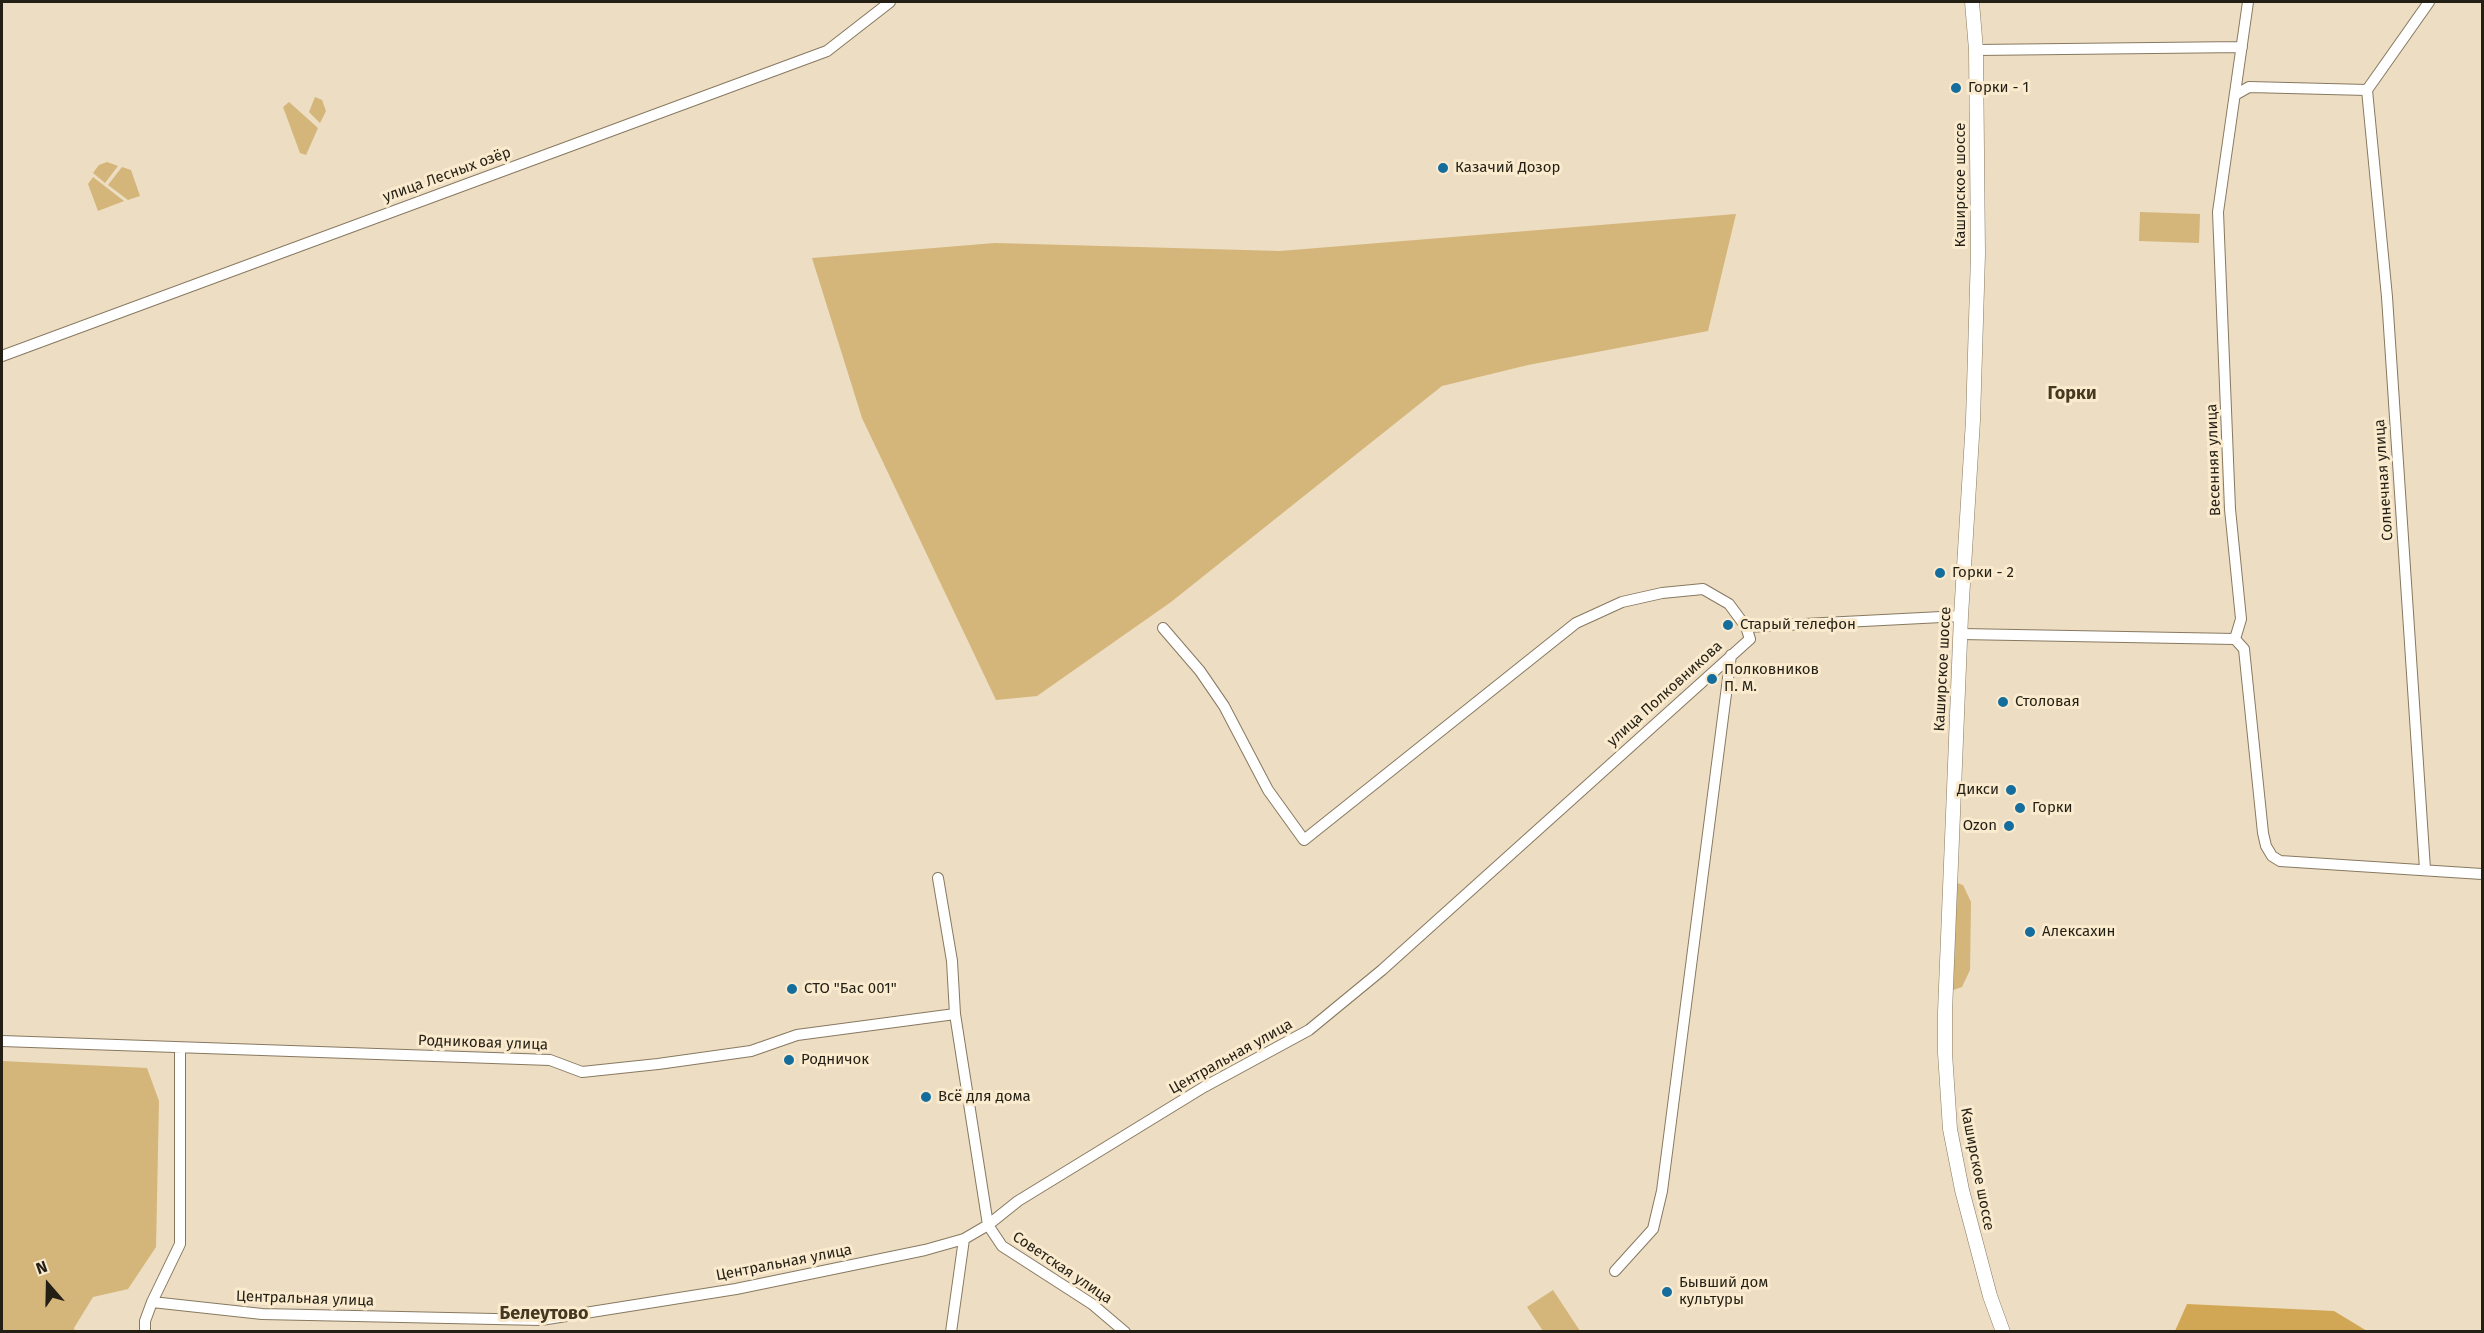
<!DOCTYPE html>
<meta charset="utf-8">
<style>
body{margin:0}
#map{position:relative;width:2484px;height:1333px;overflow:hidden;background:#edddc2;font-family:"Fira Sans",sans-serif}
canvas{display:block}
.frame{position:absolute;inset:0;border:3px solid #241f15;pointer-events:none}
.north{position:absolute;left:18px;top:1255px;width:60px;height:60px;-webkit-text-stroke:4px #faebcf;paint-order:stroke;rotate:340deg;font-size:16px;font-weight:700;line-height:24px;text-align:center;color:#241f15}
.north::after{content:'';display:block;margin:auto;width:21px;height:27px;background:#241f15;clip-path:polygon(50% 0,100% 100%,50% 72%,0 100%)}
</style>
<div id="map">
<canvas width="2484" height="1333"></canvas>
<div class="frame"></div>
<div class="north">N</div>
</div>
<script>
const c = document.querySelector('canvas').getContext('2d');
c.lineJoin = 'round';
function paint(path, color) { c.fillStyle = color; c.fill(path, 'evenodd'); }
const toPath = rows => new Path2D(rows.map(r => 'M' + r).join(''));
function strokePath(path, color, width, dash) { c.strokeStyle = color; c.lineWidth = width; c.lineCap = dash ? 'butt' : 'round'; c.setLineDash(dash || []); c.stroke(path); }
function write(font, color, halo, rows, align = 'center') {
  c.font = font + ' "Fira Sans",sans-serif'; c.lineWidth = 6; c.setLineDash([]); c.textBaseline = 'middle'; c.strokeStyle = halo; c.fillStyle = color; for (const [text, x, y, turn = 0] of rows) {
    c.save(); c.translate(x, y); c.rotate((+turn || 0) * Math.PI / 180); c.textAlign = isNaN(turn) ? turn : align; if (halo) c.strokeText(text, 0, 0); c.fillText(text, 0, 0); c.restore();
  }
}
paint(toPath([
 [315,97,322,100,326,111,320,123,309,112],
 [289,102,318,128,306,155,300,153,283,107],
 [107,162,118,166,105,183,93,173,99,165],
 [122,167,131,170,140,196,128,200,108,185],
 [93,177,124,201,98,211,88,184],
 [2140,212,2200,214,2199,243,2139,241],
 [1736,214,1708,331,1528,365,1442,386,1171,602,1037,696,996,700,862,418,812,258,995,243,1280,251],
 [1957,883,1963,885,1971,902,1970,970,1962,987,1953,990],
 [2,1061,147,1068,159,1101,156,1247,128,1289,93,1297,74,1328,75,1331,2,1331],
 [1553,1290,1580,1331,1543,1331,1527,1307]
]), '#d4b57a');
paint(toPath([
 [2187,1304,2334,1311,2367,1331,2175,1331]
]), '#d1a756');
const minor = toPath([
 [1976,50,2242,47],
 [2367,90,2387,297,2425,869],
 [2235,95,2249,87,2367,90,2429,2],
 [2,356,827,51,890,2],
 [1746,627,1961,616],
 [1961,634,2235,639],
 [2235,639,2241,619,2230,509,2218,212,2248,2],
 [2235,639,2244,649,2263,833,2266,846,2272,856,2280,861,2482,874],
 [938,878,952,961,955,1014,988,1225,1002,1246,1092,1304,1125,1332],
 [2,1041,550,1060,582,1072,658,1064,751,1051,797,1035,955,1014],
 [1615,1271,1653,1229,1662,1191,1731,655],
 [152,1302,262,1314,541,1320,736,1289,925,1250,964,1239,988,1225,1018,1201,1204,1087,1309,1030,1382,970,1750,639,1746,627,1729,604,1703,589,1662,593,1622,602,1576,623,1304,840,1268,790,1224,706,1200,671,1163,628],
 [145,1332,145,1321,152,1302,180,1244,180,1048],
 [951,1332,964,1239]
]);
const major = toPath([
 [1972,2,1976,50,1978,254,1973,420,1961,616,1945,1012,1945,1053,1950,1129,1962,1190,1990,1296,2003,1332]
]);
strokePath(minor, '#877960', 12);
strokePath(major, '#877960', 15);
strokePath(minor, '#fff', 10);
strokePath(major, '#fff', 14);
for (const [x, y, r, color] of [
 [1956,88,6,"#156d9d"],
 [1443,168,6,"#156d9d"],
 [1940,573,6,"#156d9d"],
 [1728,625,6,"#156d9d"],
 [1712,679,6,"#156d9d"],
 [2003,702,6,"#156d9d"],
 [2011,790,6,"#156d9d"],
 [2020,808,6,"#156d9d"],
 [2009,826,6,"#156d9d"],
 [2030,932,6,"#156d9d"],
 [792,989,6,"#156d9d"],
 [789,1060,6,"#156d9d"],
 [926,1097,6,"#156d9d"],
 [1667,1292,6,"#156d9d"]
]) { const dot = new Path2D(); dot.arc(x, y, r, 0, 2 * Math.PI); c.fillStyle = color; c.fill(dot); strokePath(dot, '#faebcf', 2); }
write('15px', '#241f15', '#faebcf', [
 ["Горки - 1",1968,88],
 ["Казачий Дозор",1455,168],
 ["Горки - 2",1952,573],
 ["Старый телефон",1740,625],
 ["Полковников",1724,670],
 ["П. М.",1724,687],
 ["Столовая",2015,702],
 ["Дикси",1999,790,"right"],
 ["Горки",2032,808],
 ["Ozon",1997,826,"right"],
 ["Алексахин",2042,932],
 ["СТО \"Бас 001\"",804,989],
 ["Родничок",801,1060],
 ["Всё для дома",938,1097],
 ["Бывший дом",1679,1283],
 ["культуры",1679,1300]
], 'left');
write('15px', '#241f15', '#faebcf', [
 ["улица Лесных озёр",447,175,-20],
 ["Каширское шоссе",1961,185,-90],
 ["Весенняя улица",2214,460,-92],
 ["Солнечная улица",2384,480,-94],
 ["Каширское шоссе",1943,669,-87],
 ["улица Полковникова",1665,694,-42],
 ["Родниковая улица",483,1043,2],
 ["Центральная улица",1231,1057,-29],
 ["Каширское шоссе",1977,1169,79],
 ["Центральная улица",784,1263,-11],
 ["Советская улица",1062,1268,34],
 ["Центральная улица",305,1299,2]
]);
write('bold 18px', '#453821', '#faebcf', [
 ["Горки",2072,394],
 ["Белеутово",544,1314]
]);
</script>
